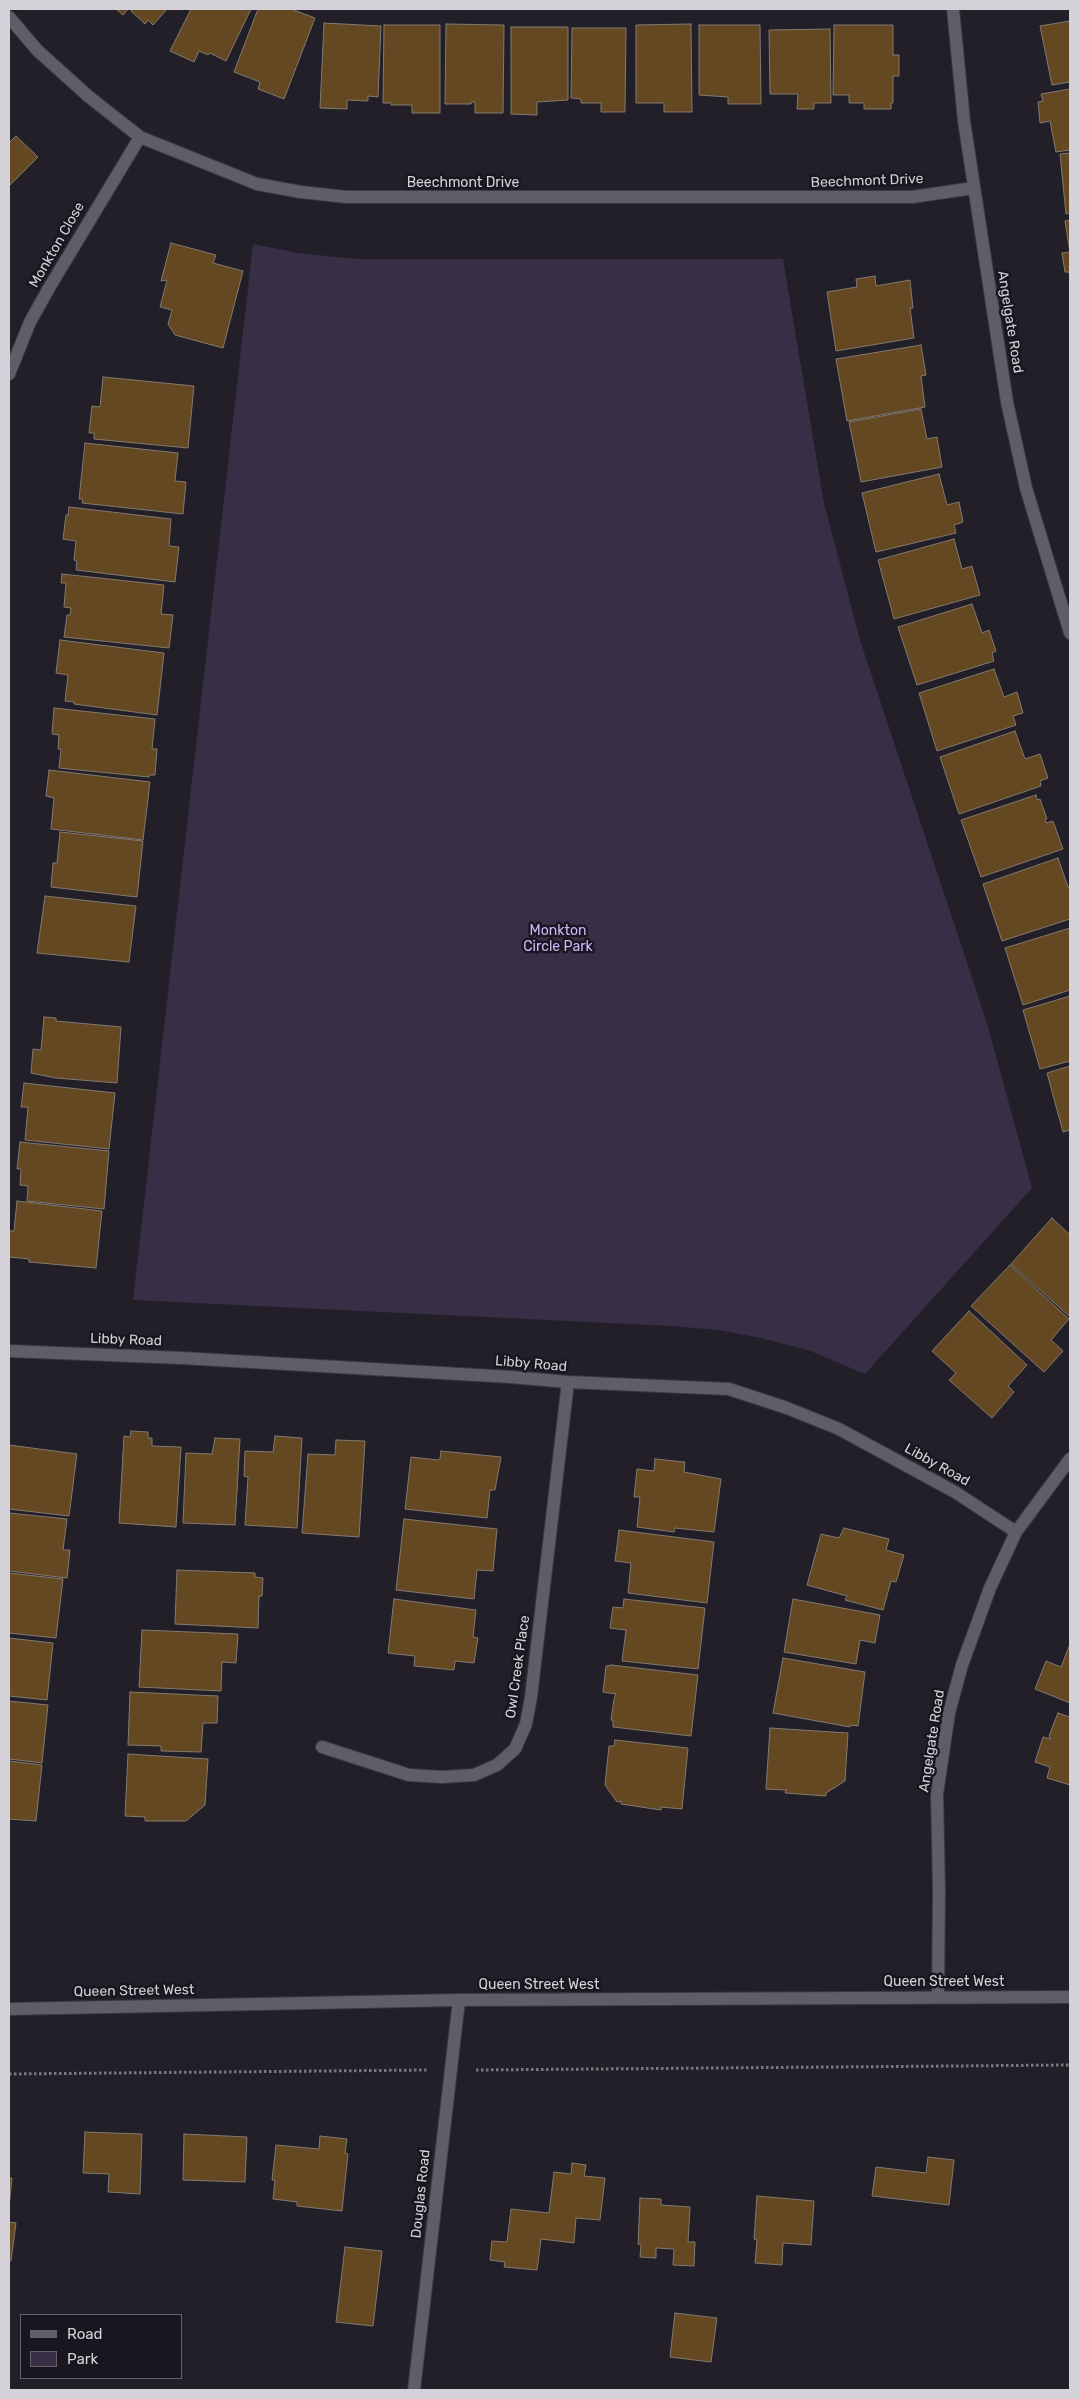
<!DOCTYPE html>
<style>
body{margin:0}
#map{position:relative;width:1079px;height:2399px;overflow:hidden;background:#221f28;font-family:Rubik,sans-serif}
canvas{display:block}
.frame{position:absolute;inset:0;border:10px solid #d4d2d8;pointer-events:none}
.legend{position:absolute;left:20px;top:2314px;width:162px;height:65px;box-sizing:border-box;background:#19161f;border:1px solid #646169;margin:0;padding:6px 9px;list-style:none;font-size:15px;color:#d4d2d8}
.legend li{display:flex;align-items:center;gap:10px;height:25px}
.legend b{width:25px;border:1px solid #646169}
</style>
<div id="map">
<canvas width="1079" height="2399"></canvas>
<div class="frame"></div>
<ul class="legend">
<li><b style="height:6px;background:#615d68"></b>Road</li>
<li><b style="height:14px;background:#362f45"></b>Park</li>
</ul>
</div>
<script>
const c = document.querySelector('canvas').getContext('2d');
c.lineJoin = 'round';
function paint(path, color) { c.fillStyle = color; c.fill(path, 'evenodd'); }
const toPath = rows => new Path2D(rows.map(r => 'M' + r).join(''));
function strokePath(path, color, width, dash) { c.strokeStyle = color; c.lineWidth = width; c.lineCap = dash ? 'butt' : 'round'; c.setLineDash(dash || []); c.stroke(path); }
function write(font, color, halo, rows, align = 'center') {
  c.font = font + ' Rubik,sans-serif'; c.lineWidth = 5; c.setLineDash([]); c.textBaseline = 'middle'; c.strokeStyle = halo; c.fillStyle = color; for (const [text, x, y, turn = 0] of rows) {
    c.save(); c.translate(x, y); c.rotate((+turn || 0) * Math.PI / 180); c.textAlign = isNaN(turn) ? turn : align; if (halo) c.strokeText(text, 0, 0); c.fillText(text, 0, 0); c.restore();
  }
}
paint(toPath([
 [253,244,298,253,356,259,783,259,824,503,860,640,987,1023,1032,1188,865,1374,808,1350,761,1338,718,1330,671,1326,133,1300]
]), '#362f45');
const building = toPath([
 [116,9,128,9,123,15,116,9],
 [133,9,167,9,153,25,148,20,145,24,131,11,133,9],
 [191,9,251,9,226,61,210,53,208,55,199,51,194,62,170,51,191,9],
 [258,9,291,9,315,18,284,99,258,89,260,82,234,72,258,9],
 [1070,21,1070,82,1052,85,1040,26,1070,21],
 [324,23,381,26,378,97,368,96,368,101,347,100,347,109,320,108,324,23],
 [446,24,504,25,503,113,475,113,475,102,472,102,471,104,445,104,446,24],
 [691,24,692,112,664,112,664,103,636,103,636,25,691,24],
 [384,25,440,25,440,113,412,113,412,105,391,105,391,103,383,103,384,25],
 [699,25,760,25,761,104,728,104,728,97,699,95,699,25],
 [834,25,893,25,893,55,899,55,899,76,893,76,893,103,891,103,891,109,864,109,864,103,849,103,849,95,833,95,834,25],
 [511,27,568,27,568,100,537,102,537,115,511,114,511,27],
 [572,28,626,28,625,112,601,112,601,103,581,103,581,99,571,98,572,28],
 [830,29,831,103,814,103,814,109,797,109,798,94,770,94,769,30,830,29],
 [1070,89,1070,150,1056,152,1050,121,1040,123,1038,102,1043,101,1041,94,1070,89],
 [16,136,38,157,9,186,9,143,16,136],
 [1070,153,1070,213,1066,214,1060,154,1070,153],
 [1070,220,1070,278,1069,272,1065,272,1062,253,1070,252,1065,221,1070,220],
 [171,243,216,255,213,263,243,271,223,348,175,335,168,324,172,310,160,307,167,280,161,281,171,243],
 [875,276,876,286,910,280,913,308,910,308,914,338,836,351,827,292,857,287,856,279,875,276],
 [921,345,926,375,921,376,925,407,847,421,836,359,921,345],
 [103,377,194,386,188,448,94,439,94,433,89,433,92,406,100,407,103,377],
 [921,409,927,439,937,437,942,467,861,482,849,422,921,409],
 [85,443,178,453,175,481,186,482,183,514,82,503,83,499,79,499,85,443],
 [939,474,947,505,959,502,963,522,954,525,956,533,876,552,862,493,939,474],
 [69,507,171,519,169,546,179,547,175,582,76,570,77,561,74,560,76,541,63,539,66,515,68,515,69,507],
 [954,539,962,569,972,566,980,595,894,619,878,560,954,539],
 [62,574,164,585,161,614,173,615,169,648,64,637,67,615,70,615,71,608,64,607,66,583,61,583,62,574],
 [972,604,982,633,989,630,996,651,992,653,994,661,917,685,898,627,972,604],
 [60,640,164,653,157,715,74,704,74,702,65,701,68,675,56,673,60,640],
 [994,669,1004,697,1017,692,1023,713,1013,716,1016,725,937,751,919,693,994,669],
 [54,708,155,719,152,749,157,749,155,775,149,775,149,777,59,768,61,749,58,749,59,735,52,734,54,708],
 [1015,731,1025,759,1040,754,1048,778,1040,781,1041,786,959,814,940,757,1015,731],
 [49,770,150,782,143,840,51,829,54,798,46,796,49,770],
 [1036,795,1037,800,1040,799,1047,819,1045,820,1046,823,1053,821,1063,849,981,877,961,820,1036,795],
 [60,832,143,841,137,897,51,887,53,863,57,863,60,832],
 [1058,858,1068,887,1070,886,1070,919,1002,941,983,884,1058,858],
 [45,896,136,906,129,962,37,953,45,896],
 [1070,928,1070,990,1023,1005,1005,948,1070,928],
 [1070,996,1070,1061,1040,1069,1023,1010,1070,996],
 [44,1017,56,1018,56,1021,121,1027,117,1083,56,1078,31,1073,33,1049,41,1050,44,1017],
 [1070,1066,1070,1130,1063,1132,1047,1073,1070,1066],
 [24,1083,115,1093,109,1149,25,1140,28,1107,21,1107,24,1083],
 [20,1142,109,1151,104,1209,27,1201,28,1186,20,1185,21,1169,17,1169,20,1142],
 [17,1201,102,1211,96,1268,29,1262,29,1259,9,1257,9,1231,14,1231,17,1201],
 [1052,1218,1070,1235,1070,1317,1011,1264,1052,1218],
 [1010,1265,1069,1319,1051,1340,1063,1351,1044,1372,971,1306,1010,1265],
 [969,1311,1027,1365,1008,1386,1014,1392,992,1418,949,1380,956,1373,932,1351,969,1311],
 [131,1431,148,1432,148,1438,152,1438,152,1446,181,1447,176,1527,119,1523,124,1436,130,1437,131,1431],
 [275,1436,302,1438,297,1528,245,1525,248,1477,244,1476,245,1451,273,1452,275,1436],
 [215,1438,240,1439,235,1525,183,1523,186,1453,212,1454,215,1438],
 [336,1440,365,1441,359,1537,302,1533,308,1454,335,1455,336,1440],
 [9,1445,77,1454,69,1516,9,1509,9,1445],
 [441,1451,501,1457,495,1490,490,1490,487,1518,405,1509,411,1457,438,1460,440,1459,441,1451],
 [655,1459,685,1462,684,1472,721,1479,714,1532,675,1528,674,1532,637,1527,640,1497,634,1497,637,1469,654,1471,655,1459],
 [9,1513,67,1519,63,1550,70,1550,67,1578,9,1571,9,1513],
 [404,1519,497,1529,493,1571,477,1570,474,1599,396,1590,404,1519],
 [844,1528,889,1539,886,1550,904,1555,896,1582,891,1581,883,1610,845,1600,847,1596,807,1585,821,1534,839,1538,844,1528],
 [619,1530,714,1542,707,1603,628,1593,631,1563,615,1561,619,1530],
 [177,1570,255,1573,255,1577,263,1578,262,1596,259,1596,258,1628,175,1624,177,1570],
 [9,1573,63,1579,56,1638,9,1633,9,1573],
 [394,1599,476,1610,473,1637,478,1638,474,1663,455,1661,454,1670,414,1666,415,1656,388,1653,394,1599],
 [624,1599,705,1608,698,1669,622,1661,626,1630,610,1628,613,1607,623,1608,624,1599],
 [793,1599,880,1615,875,1643,860,1640,856,1664,784,1652,793,1599],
 [142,1630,238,1634,236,1663,222,1662,221,1691,139,1687,142,1630],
 [9,1638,53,1643,47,1700,9,1696,9,1638],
 [1070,1644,1070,1703,1035,1689,1046,1661,1061,1667,1070,1644],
 [783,1658,865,1672,858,1726,850,1725,850,1727,773,1713,783,1658],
 [611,1665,698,1675,691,1736,613,1727,613,1720,611,1720,614,1699,616,1694,603,1692,606,1666,611,1665],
 [130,1692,218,1696,217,1723,203,1723,201,1752,161,1751,161,1746,128,1745,130,1692],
 [9,1701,48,1705,42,1763,9,1759,9,1701],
 [1058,1713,1070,1717,1070,1785,1047,1778,1050,1767,1035,1762,1043,1737,1051,1739,1049,1736,1058,1713],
 [770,1728,848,1733,845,1781,826,1793,826,1796,785,1793,786,1790,766,1789,770,1728],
 [615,1740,688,1748,682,1809,661,1807,661,1810,621,1804,621,1801,617,1802,605,1785,609,1746,614,1746,615,1740],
 [128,1754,208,1759,205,1805,186,1821,145,1821,145,1817,125,1816,128,1754],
 [9,1761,42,1765,36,1821,9,1819,9,1761],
 [85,2132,142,2134,140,2194,108,2192,109,2174,83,2173,85,2132],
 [184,2134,247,2137,245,2182,183,2180,184,2134],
 [320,2136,347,2139,345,2153,348,2154,342,2211,297,2206,297,2202,273,2199,275,2180,272,2180,276,2145,319,2149,320,2136],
 [928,2157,954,2160,949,2205,872,2196,876,2167,926,2173,928,2157],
 [572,2163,586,2165,584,2176,605,2178,600,2220,576,2218,574,2243,541,2239,537,2270,504,2267,505,2262,490,2260,492,2241,507,2242,511,2209,549,2213,554,2172,571,2174,572,2163],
 [9,2178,12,2178,9,2208,9,2178],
 [757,2196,814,2201,811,2245,783,2243,782,2265,755,2263,757,2240,754,2239,757,2196],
 [640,2198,661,2199,661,2205,690,2207,688,2242,695,2242,694,2266,673,2265,674,2249,656,2248,656,2258,640,2257,641,2245,638,2244,640,2198],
 [9,2222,16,2223,11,2261,9,2261,9,2222],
 [345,2247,382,2251,373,2326,336,2322,345,2247],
 [675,2313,717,2318,711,2362,670,2357,675,2313]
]);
paint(building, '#644822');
strokePath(building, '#827a71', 1);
const street = toPath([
 [953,9,964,121,1007,402,1026,488,1070,633],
 [9,17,37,50,88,96,140,137,257,184,301,192,346,197,912,197,974,188],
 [9,374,30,322,49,288,140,137],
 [9,1351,182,1358,511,1377,568,1382,729,1389,787,1408,839,1429,955,1492,1016,1532],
 [322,1747,409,1775,442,1777,474,1775,497,1765,515,1749,526,1724,531,1697,568,1382],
 [938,1997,939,1891,937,1794,949,1713,962,1665,990,1588,1016,1532,1070,1459],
 [414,2390,459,2000]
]);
const secondary = toPath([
 [9,2009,459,2000,1070,1997]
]);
strokePath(street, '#3c3941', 14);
strokePath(secondary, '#3c3941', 14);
strokePath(toPath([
 [476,2070,1070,2065],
 [9,2074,427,2070]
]), '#7a787f', 3, [2.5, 2.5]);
strokePath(street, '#615d68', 12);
strokePath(secondary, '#615d68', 12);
write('14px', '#d4d2d8', '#19161f', [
 ["Beechmont Drive",867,181,-2],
 ["Beechmont Drive",463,183],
 ["Monkton Close",57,245,-60],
 ["Angelgate Road",1010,322,81],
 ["Libby Road",126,1340,2],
 ["Libby Road",531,1364,5],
 ["Libby Road",937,1465,29],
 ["Owl Creek Place",518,1667,-82],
 ["Angelgate Road",932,1741,-81],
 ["Queen Street West",944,1982],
 ["Queen Street West",539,1985],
 ["Queen Street West",134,1991,-1],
 ["Douglas Road",421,2194,-84]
]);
write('14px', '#ceb7fb', '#19161f', [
 ["Monkton",558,931],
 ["Circle Park",558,947]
]);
</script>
